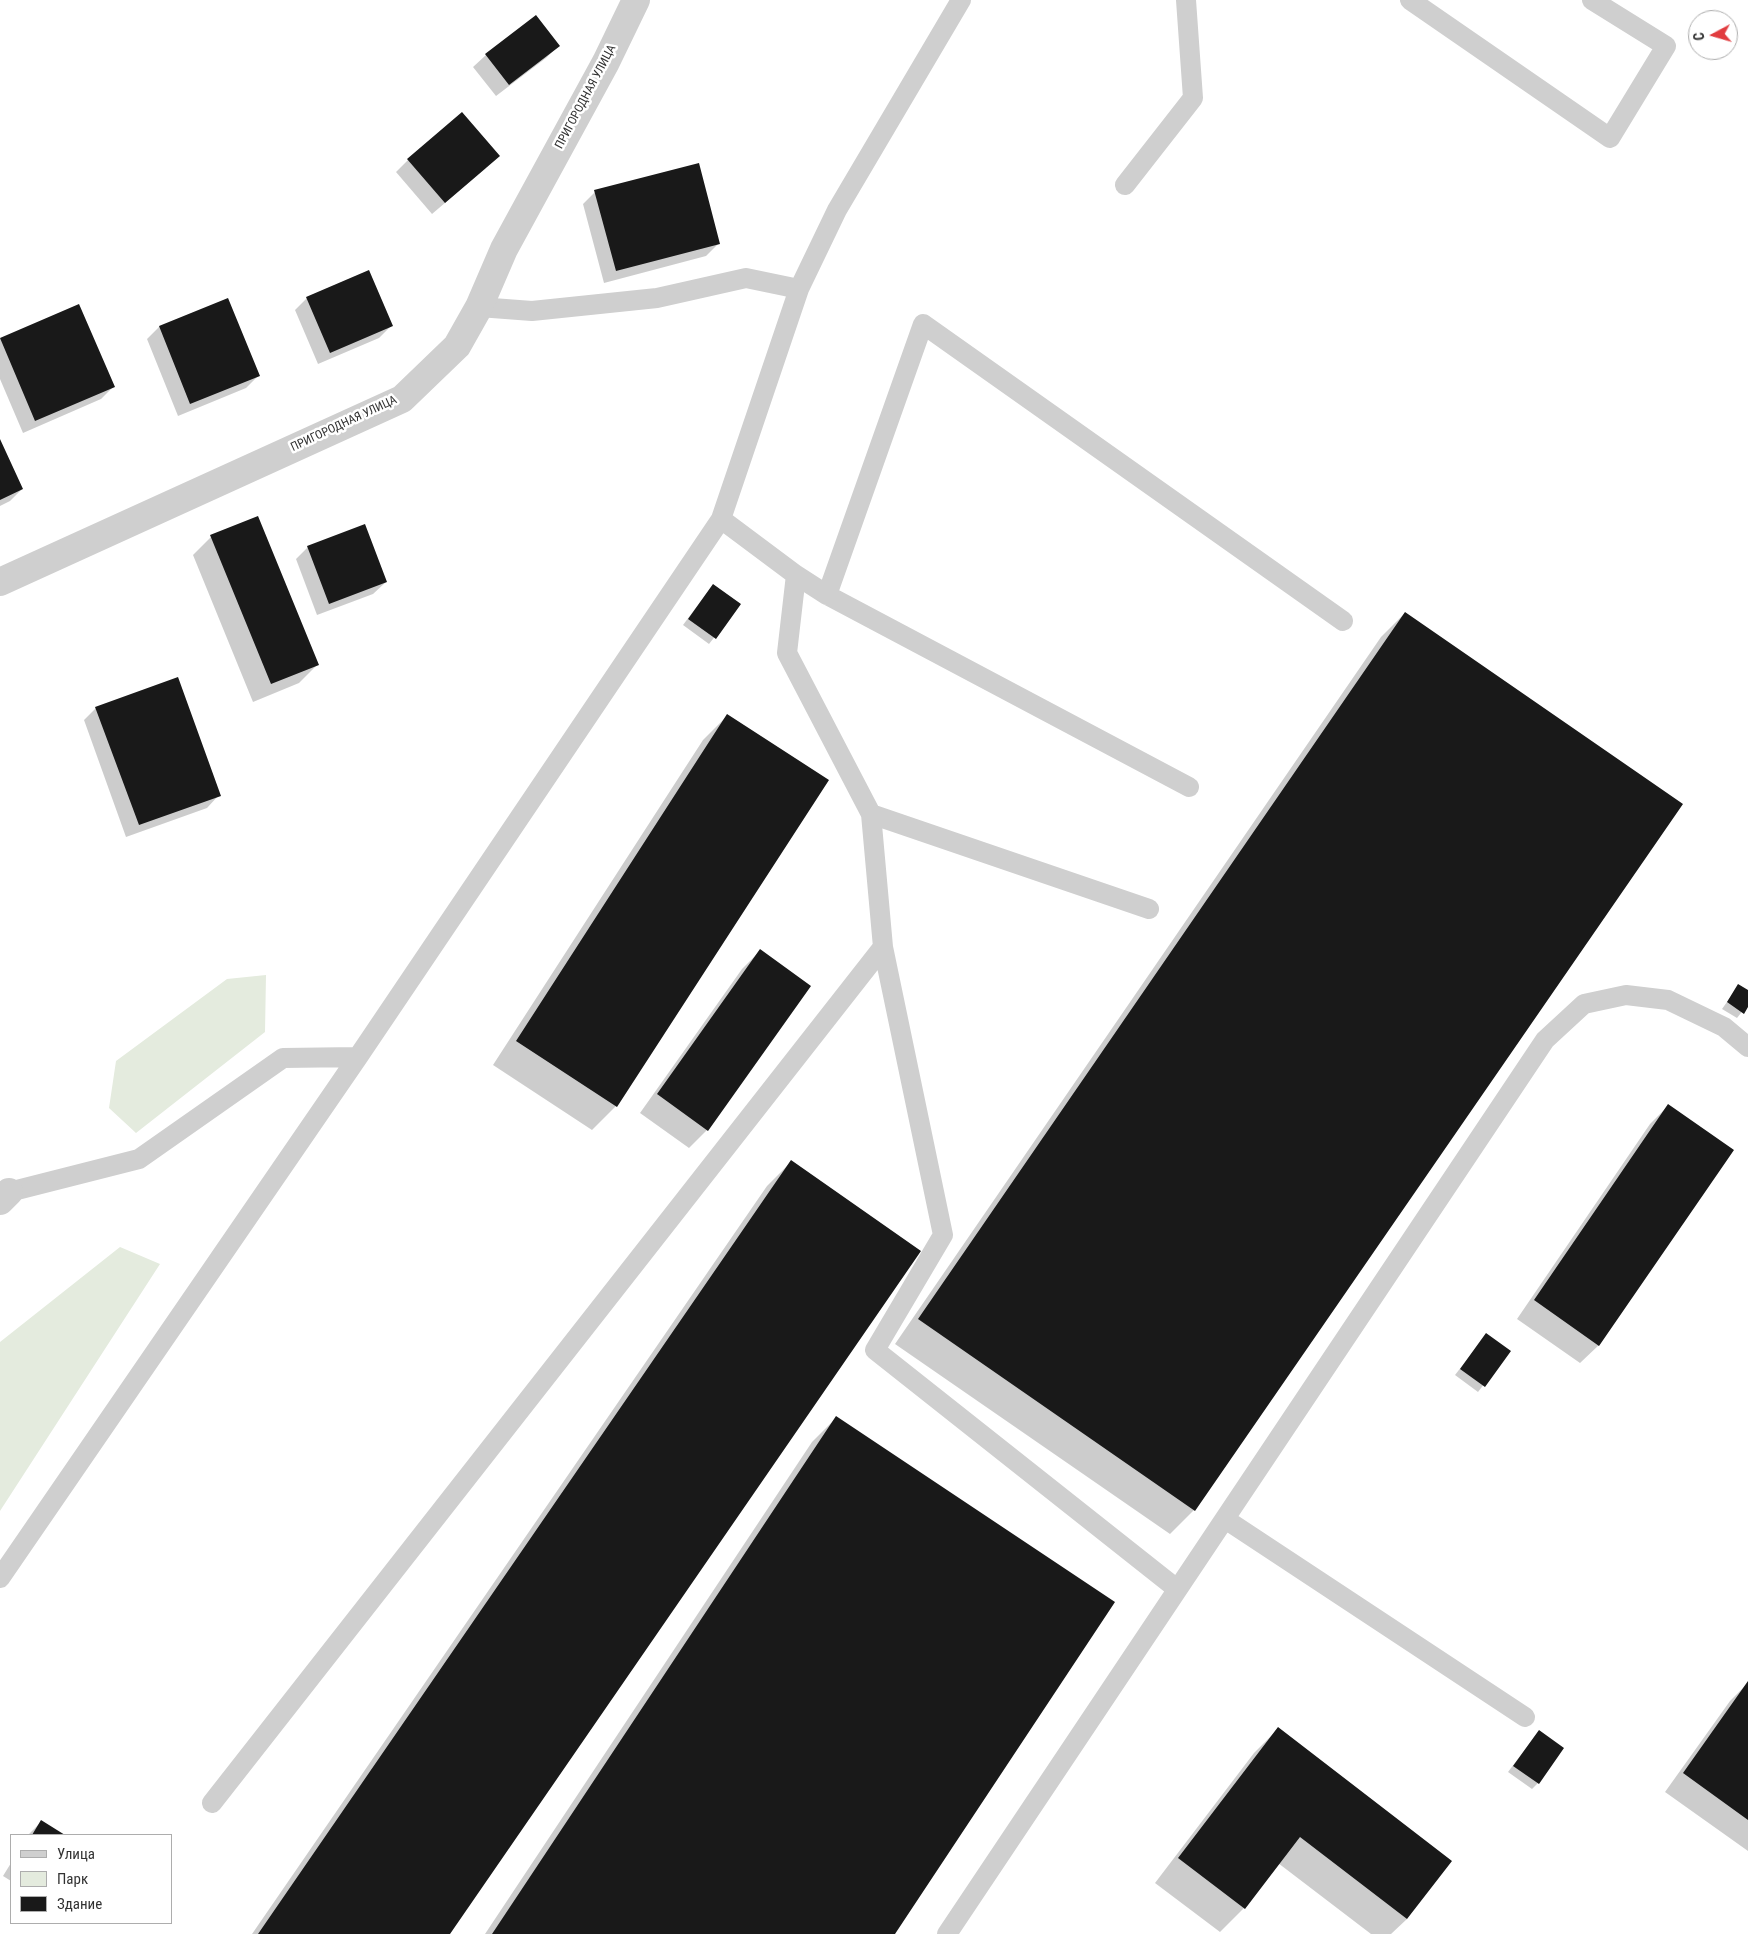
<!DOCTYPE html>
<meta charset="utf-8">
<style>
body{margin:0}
#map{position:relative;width:1748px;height:1934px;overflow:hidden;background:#fff;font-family:"Roboto Condensed",sans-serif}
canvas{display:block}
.legend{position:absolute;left:10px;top:1834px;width:162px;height:90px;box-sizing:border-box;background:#fff;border:1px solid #adadad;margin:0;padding:6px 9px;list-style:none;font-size:15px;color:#323232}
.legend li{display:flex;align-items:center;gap:10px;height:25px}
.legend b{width:25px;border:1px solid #adadad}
.north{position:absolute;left:1688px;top:10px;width:50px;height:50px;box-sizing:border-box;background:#fff;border:1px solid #adadad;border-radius:50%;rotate:264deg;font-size:14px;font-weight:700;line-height:20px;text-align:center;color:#323232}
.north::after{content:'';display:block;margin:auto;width:18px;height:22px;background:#e13c3f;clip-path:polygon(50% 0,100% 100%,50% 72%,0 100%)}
</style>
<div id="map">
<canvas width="1748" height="1934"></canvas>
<ul class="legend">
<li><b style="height:6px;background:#cfcfcf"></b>Улица</li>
<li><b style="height:14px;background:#e4ebde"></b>Парк</li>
<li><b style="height:14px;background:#191919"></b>Здание</li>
</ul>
<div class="north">С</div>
</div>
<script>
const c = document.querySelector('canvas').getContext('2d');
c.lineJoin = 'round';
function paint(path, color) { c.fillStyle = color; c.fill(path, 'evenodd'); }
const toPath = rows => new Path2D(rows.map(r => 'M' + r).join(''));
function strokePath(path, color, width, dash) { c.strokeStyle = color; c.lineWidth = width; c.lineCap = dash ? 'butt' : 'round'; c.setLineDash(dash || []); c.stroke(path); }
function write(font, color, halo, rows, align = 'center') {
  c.font = font + ' "Roboto Condensed",sans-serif'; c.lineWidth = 5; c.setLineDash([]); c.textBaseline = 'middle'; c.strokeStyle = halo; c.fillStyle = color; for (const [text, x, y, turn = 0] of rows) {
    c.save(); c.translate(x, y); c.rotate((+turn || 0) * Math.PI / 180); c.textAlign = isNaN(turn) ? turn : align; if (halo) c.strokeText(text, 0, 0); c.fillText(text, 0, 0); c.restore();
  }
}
paint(toPath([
 [266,975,265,1032,136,1133,109,1108,116,1061,227,979],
 [120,1247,160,1264,0,1511,0,1342]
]), '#e4ebde');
paint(toPath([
 [558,46,546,58,496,96,473,67,486,55],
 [408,160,486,168,432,214,396,172],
 [595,192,719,243,706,256,604,283,583,204],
 [307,298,391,326,379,338,318,364,295,310],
 [228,299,258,376,246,388,178,416,147,339,159,327],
 [78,305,113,387,101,399,23,433,0,379,0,339],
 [0,442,22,489,10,501,0,506],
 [211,537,317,665,299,683,253,702,193,555],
 [308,547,386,582,373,594,317,615,296,559],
 [713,585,740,605,709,644,683,625],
 [1405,613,1194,1510,1170,1534,895,1344,1381,637],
 [96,708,219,795,207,808,126,837,84,720],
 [727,716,616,1106,592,1130,493,1065,703,740],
 [760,951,707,1130,689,1148,640,1113,742,969],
 [1739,985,1748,991,1748,1004,1737,1018,1722,1009],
 [1668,1106,1599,1345,1580,1363,1517,1319,1650,1124],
 [791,1162,449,1934,252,1934,767,1186],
 [1486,1335,1509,1352,1478,1392,1455,1375],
 [836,1418,893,1934,485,1934,812,1442],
 [1748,1683,1748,1851,1665,1792,1730,1701],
 [1278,1729,1407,1919,1391,1934,1371,1934,1278,1863,1244,1908,1220,1932,1155,1883,1254,1753],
 [1539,1731,1538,1783,1532,1789,1508,1772],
 [41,1822,63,1835,28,1835],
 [11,1863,11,1881,3,1876]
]), '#0003');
paint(toPath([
 [536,15,560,46,509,85,485,54],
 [462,112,500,156,445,203,407,159],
 [699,163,720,244,616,271,594,190],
 [369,270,393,326,330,353,306,297],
 [228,298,260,376,190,404,159,326],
 [79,304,115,387,35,421,0,338],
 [0,439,23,489,0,500],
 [258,516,319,665,271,684,210,535],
 [365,524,387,582,329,604,307,546],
 [713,584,741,604,716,639,688,619],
 [1405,612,1683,804,1195,1511,918,1319],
 [178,677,221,796,139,825,95,707],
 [727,714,829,780,617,1107,516,1041],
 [760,949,811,986,708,1131,657,1094],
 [1738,984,1748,990,1748,1007,1744,1014,1727,1002],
 [1668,1104,1734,1150,1599,1346,1534,1300],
 [791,1160,921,1251,450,1934,258,1934],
 [1486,1333,1511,1351,1485,1387,1460,1369],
 [836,1416,1115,1602,895,1934,492,1934],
 [1748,1681,1748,1820,1683,1773],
 [1278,1727,1452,1861,1407,1919,1300,1837,1245,1909,1178,1858],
 [1539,1730,1564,1748,1539,1784,1513,1766],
 [41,1820,65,1835,32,1835]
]), '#191919');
strokePath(toPath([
 [1410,0,1610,138,1666,46,1592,0],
 [1125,185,1193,98,1186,0],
 [479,307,532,311,657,298,746,278,799,289],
 [721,519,796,575,827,595,923,324,1343,621],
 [796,575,787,653,871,814,1149,909],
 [827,595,1189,787],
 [883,947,943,1235,875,1350,1177,1589],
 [9,1192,139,1159,283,1058,358,1057],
 [1225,1519,1525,1717],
 [0,1578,358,1057,721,519,799,289,837,210,961,0],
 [212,1803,883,947,871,814],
 [947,1934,1545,1040,1584,1004,1626,995,1668,1000,1724,1027,1748,1047]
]), '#cfcfcf', 20);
strokePath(toPath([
 [0,582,402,399,457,346,479,307,504,249,606,62,636,0],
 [0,1201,9,1192]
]), '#cfcfcf', 28);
write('12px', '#323232', '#fff', [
 ["ПРИГОРОДНАЯ УЛИЦА",586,97,-62],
 ["ПРИГОРОДНАЯ УЛИЦА",344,424,-25]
]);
</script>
